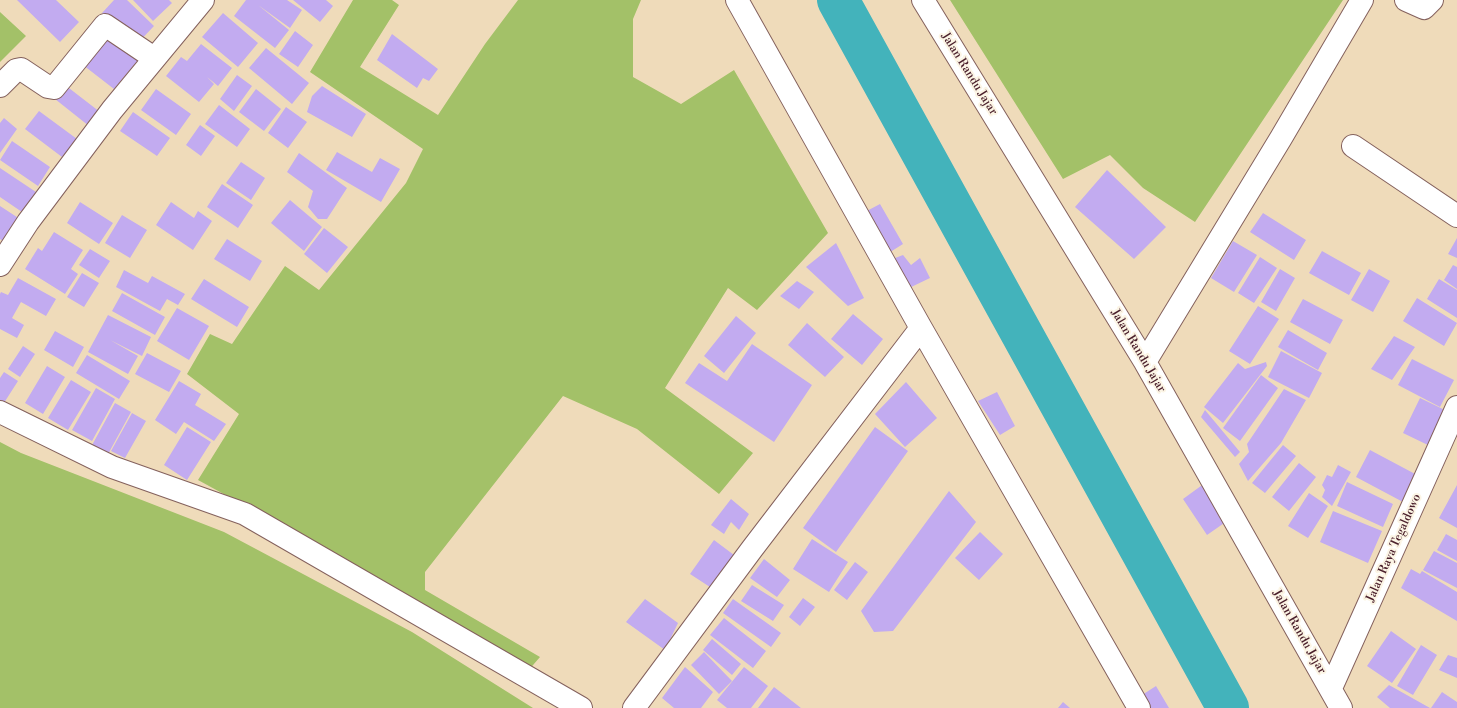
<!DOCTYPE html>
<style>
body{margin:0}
canvas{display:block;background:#efdbba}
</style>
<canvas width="1457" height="708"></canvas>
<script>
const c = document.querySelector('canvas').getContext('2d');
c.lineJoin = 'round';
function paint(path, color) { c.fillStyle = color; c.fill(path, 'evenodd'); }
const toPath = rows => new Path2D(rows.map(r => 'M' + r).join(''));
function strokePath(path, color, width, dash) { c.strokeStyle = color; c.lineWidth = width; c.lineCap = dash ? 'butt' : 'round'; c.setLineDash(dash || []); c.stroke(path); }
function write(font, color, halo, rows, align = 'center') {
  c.font = font + ' "Libre Bodoni",serif'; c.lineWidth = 4; c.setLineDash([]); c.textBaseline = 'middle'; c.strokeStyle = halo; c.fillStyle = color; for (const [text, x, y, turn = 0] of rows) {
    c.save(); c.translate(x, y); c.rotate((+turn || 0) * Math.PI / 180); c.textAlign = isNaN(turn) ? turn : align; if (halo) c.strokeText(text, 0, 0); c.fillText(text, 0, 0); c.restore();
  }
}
paint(toPath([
 [353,0,392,0,399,5,360,67,438,115,485,44,518,0,641,0,633,19,633,77,681,104,734,70,828,233,757,310,728,288,665,388,753,453,719,494,637,429,563,396,425,572,425,590,540,657,527,672,264,516,198,480,239,414,187,374,210,334,232,344,285,266,319,290,406,183,423,149,310,72],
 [950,0,1343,0,1195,222,1143,188,1110,155,1063,179],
 [0,12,26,36,0,62],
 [0,442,21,453,224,532,412,632,533,708,0,708]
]), '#a3c168');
strokePath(toPath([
 [838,0,1228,708]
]), '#43b3bb', 42);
paint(toPath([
 [17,0,56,0,79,22,60,42],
 [114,0,127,0,154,26,135,46,102,13],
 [133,0,169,0,172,3,153,21],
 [246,0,287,0,302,10,290,28,258,5,289,30,275,48,234,16],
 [293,0,326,0,333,6,320,22],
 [223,13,258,43,238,67,202,37],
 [295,31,313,45,298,67,279,54],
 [108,34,139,59,114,89,83,65],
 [392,34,438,69,429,81,423,78,417,88,377,60],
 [201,44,232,68,218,86,207,77,214,84,199,102,166,76,181,57,187,61],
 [266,48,309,83,292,104,249,68],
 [237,75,252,86,234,111,220,99],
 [65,85,100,112,89,126,55,99],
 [322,86,366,114,352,137,307,112,312,96],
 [156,89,191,114,176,135,141,110],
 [256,89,281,109,264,131,239,112],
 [219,105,250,129,237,147,205,124],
 [286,107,307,122,288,148,268,133],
 [39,111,77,139,62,157,25,129],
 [133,112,170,138,157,156,120,131],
 [4,118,17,129,0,153,0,123],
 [200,125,215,136,201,156,186,145],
 [12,141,50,167,38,186,0,160],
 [337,152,372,172,380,158,400,169,381,202,326,170],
 [299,153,347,188,327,219,318,219,308,207,313,191,287,172],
 [241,162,265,178,251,200,226,183],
 [0,168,36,192,22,212,0,197],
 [1107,170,1166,227,1134,259,1075,207],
 [222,184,253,205,238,228,207,207],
 [290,200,322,227,304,251,271,223],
 [80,202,113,223,99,244,67,223],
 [171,202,194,218,198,211,212,221,193,250,156,225],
 [880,204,903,244,887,254,863,213],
 [0,206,23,221,7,244,0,239],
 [1263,213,1306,240,1294,260,1250,232],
 [122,215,147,230,130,258,105,243],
 [324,228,348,247,327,273,304,254],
 [54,232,83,250,71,269,78,274,65,294,25,269,38,248,42,251],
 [1457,238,1457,258,1448,254],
 [227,239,262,261,250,281,214,259],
 [1233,241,1257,255,1234,292,1211,278],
 [836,243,864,298,848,306,806,267],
 [90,249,110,261,99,278,79,265],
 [1322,251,1361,273,1349,295,1309,273],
 [903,255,911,265,920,258,930,278,907,289,890,260],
 [1260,257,1277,268,1254,303,1238,293],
 [1453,265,1457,267,1457,289,1444,280],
 [1280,269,1295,278,1276,311,1261,302],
 [1369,269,1390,281,1373,312,1351,300],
 [124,270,148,283,152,276,185,294,178,305,167,299,160,311,116,287],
 [82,273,99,283,84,307,67,297],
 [18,278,56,299,46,316,21,302,12,318,24,325,17,338,0,329,0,294,1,292,8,295],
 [204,279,249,307,237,327,191,299],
 [1439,279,1457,290,1457,318,1427,299],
 [797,281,814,292,799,309,780,296],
 [122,293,165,317,155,335,112,311],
 [1417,298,1457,323,1444,346,1403,321],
 [1303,299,1343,320,1330,344,1290,322],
 [1258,306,1279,319,1250,364,1229,351],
 [177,308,209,326,189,360,157,341],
 [853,314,883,339,862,365,831,339],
 [108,315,151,337,142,356,110,340,138,356,128,374,88,352],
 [736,316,756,333,724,373,704,356],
 [807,323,844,357,825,377,788,345],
 [1288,330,1327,353,1318,370,1278,347],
 [55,331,84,347,73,367,44,350],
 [1394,336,1415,347,1392,380,1371,369],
 [752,344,812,385,774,442,685,383,699,363,727,381],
 [23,346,35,354,20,377,8,369],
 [1281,351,1322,373,1309,398,1268,377],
 [147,353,181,371,169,392,135,374],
 [87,355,130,381,119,399,76,373],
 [1412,359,1454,380,1440,407,1398,385],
 [1266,362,1267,366,1223,423,1204,407,1238,363,1245,369],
 [47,366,65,377,43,414,25,403],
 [4,372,18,381,2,406,0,404,0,378],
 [1261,375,1278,388,1240,441,1223,428],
 [71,380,91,392,68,430,48,418],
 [179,381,201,394,195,405,226,424,214,441,184,422,176,434,155,420],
 [906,382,937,418,905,447,875,414],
 [96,388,115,399,92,441,72,430],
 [1284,389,1306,400,1281,443,1248,481,1239,464,1249,452,1247,444],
 [997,392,1015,426,1000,435,978,401],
 [1420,398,1449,412,1432,447,1403,433],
 [115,403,131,412,107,456,91,447],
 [1205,410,1240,452,1235,457,1201,417],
 [132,413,146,421,125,458,111,451],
 [187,427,211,442,187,480,164,465],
 [875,427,908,451,836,552,803,528],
 [1283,445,1296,456,1265,493,1252,483],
 [1370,450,1417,475,1403,502,1356,477],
 [1299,463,1316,477,1289,511,1272,497],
 [1338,465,1351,472,1332,506,1322,497,1325,490,1322,485,1327,475,1332,477],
 [1347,482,1393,504,1383,527,1337,506],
 [1205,483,1230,519,1207,535,1183,499],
 [1457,485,1457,528,1439,518],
 [949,491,976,522,893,631,874,632,861,611],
 [1309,493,1328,506,1308,538,1288,526],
 [731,499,749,514,739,530,731,522,724,534,711,525],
 [1333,511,1382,531,1368,563,1320,542],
 [980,532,1003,554,979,580,955,558],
 [1446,534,1457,540,1457,561,1437,550],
 [812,539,848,562,829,592,793,569],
 [714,540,738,558,713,589,690,574],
 [1434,551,1457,563,1457,588,1423,570],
 [764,559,790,580,777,597,750,578],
 [855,562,868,572,847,600,834,590],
 [1411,569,1420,574,1422,571,1457,592,1457,621,1401,588],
 [752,585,784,605,773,621,741,601],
 [803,598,815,607,800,626,789,617],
 [645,599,678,623,665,650,626,622],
 [733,599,781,633,771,647,723,613],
 [724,618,766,651,753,668,710,635],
 [1391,631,1416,649,1392,683,1367,666],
 [712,639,741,664,732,675,703,650],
 [1421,645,1437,655,1413,695,1397,686],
 [704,652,732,681,719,694,691,665],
 [1448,655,1457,658,1457,678,1439,670],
 [685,667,713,692,701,708,674,708,662,698],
 [744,667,768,686,751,708,727,708,717,700],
 [1389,685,1430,708,1390,708,1377,697],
 [1156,686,1169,708,1149,708,1142,695],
 [774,687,801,708,758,708],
 [1442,692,1457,702,1457,708,1431,708],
 [1063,702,1070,708,1058,708]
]), '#c2abf0');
const minor = toPath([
 [737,0,921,328,1139,708],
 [923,0,1145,362,1341,708],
 [1406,0,1424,8,1432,0],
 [0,86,16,70,21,69,48,87,54,88,105,25,154,58],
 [1353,146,1457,216],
 [0,265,28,222,112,110,203,0],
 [1145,362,1281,138,1362,0],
 [0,412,112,467,245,514,581,708],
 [1331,688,1457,407],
 [634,708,752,549,921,328]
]);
strokePath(minor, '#84615d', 24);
strokePath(minor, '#fff', 22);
write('12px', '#4a1f2b', '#fcf5e5', [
 ["Jalan Randu Jajar",969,74,58],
 ["Jalan Randu Jajar",1138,351,59],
 ["Jalan Raya Tegaldowo",1394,548,-66],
 ["Jalan Randu Jajar",1299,632,60]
]);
</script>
